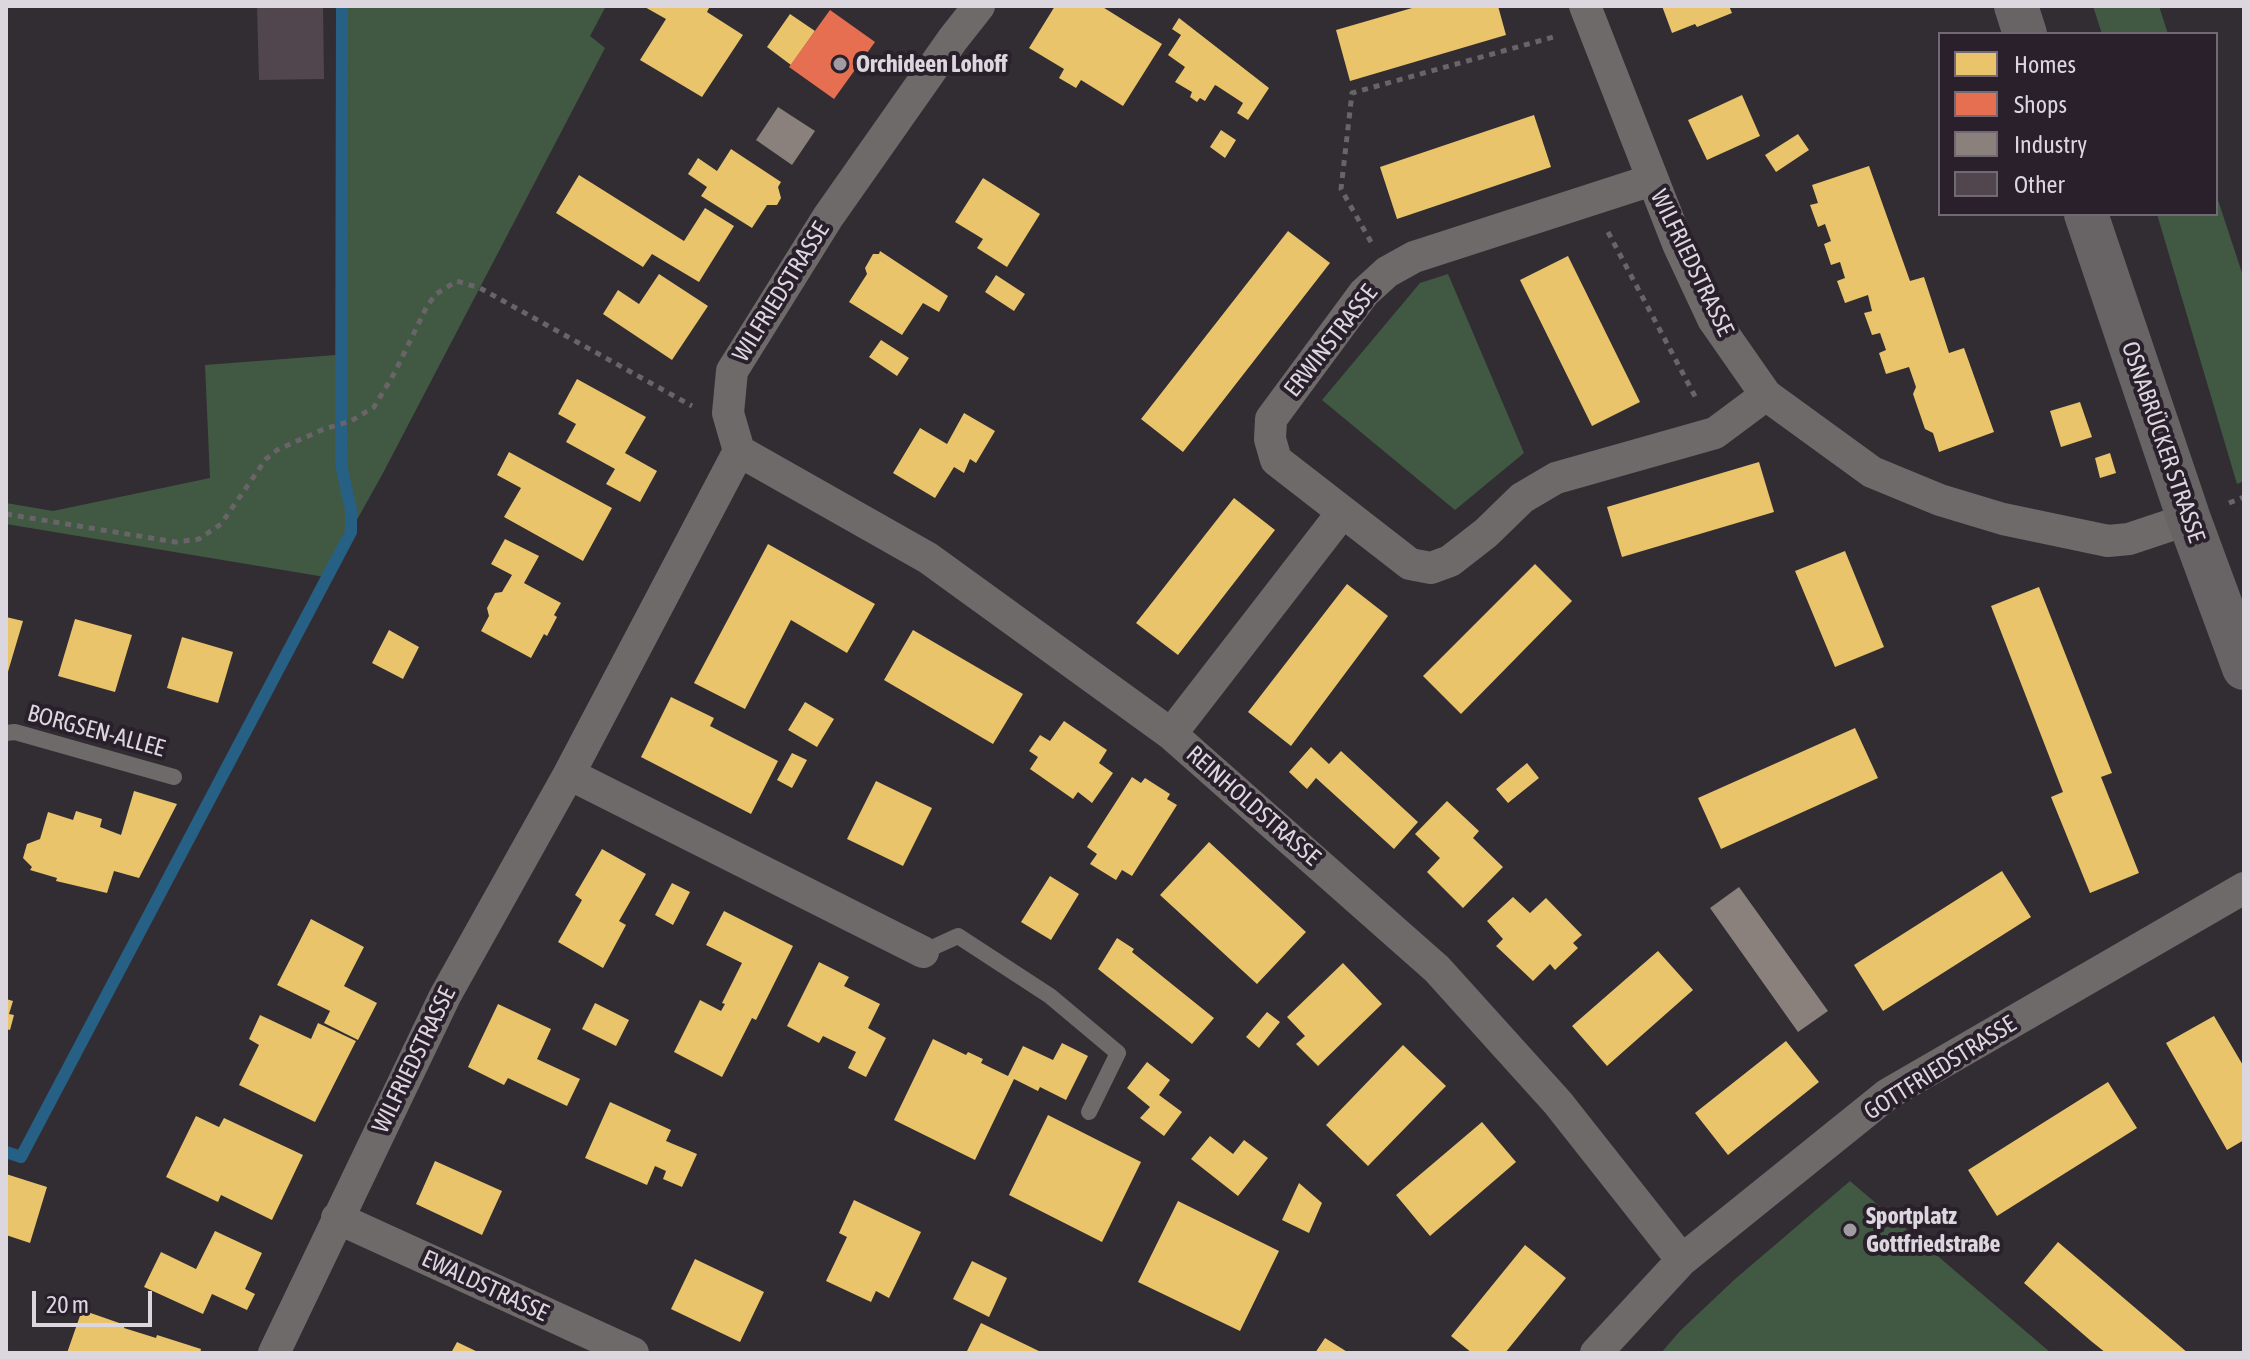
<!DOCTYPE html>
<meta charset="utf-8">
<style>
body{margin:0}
#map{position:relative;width:2250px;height:1359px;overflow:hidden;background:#322d33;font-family:"Asap Condensed",sans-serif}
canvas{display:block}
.frame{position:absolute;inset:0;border:8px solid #dcd6de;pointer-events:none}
.legend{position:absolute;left:1938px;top:32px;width:280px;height:184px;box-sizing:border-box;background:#29202b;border:2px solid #716973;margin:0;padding:10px 14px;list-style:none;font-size:24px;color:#dcd6de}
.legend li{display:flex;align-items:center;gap:16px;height:40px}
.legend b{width:40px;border:2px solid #716973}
.scale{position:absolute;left:32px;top:1291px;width:120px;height:36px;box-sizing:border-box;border:4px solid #dcd6de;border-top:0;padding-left:10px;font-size:24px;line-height:28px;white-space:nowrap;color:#dcd6de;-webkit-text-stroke:6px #29202b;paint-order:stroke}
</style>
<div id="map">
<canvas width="2250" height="1359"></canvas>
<div class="frame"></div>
<ul class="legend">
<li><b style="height:22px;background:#e9c46a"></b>Homes</li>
<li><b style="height:22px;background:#e76f51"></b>Shops</li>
<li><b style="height:22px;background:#8a817c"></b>Industry</li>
<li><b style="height:22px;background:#51464e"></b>Other</li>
</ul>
<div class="scale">20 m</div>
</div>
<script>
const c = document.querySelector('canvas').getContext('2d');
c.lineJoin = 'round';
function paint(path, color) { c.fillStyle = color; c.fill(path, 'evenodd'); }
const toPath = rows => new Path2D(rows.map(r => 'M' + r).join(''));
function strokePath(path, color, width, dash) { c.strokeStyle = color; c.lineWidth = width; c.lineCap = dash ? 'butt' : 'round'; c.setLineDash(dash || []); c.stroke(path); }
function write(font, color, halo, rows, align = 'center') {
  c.font = font + ' "Asap Condensed",sans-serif'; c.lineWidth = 8; c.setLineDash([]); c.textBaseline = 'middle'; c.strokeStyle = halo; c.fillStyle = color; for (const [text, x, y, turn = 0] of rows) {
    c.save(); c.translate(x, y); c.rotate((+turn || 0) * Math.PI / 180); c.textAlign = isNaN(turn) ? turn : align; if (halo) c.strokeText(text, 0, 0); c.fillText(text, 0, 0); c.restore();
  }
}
paint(toPath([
 [336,6,606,6,590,36,605,48,383,473,325,577,6,524,6,503,53,511,210,478,205,365,336,355],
 [2093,6,2159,6,2168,34,2102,34],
 [2216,194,2244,279,2244,481,2237,484,2157,214,2216,214],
 [1448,274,1524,453,1455,510,1322,400,1420,283],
 [1850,1181,2051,1353,1661,1353,1680,1331,1734,1280]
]), '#415943');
paint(toPath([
 [643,6,710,6,707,12,743,35,702,97,640,60,666,19],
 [1055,6,1101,6,1162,44,1123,106,1081,80,1076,88,1059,78,1064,69,1029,48],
 [1419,6,1498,6,1506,35,1350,81,1336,30],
 [1662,6,1729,6,1732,13,1697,27,1695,24,1672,33],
 [790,14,815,31,791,65,767,47],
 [1179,18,1269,88,1248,120,1237,113,1243,103,1217,86,1215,85,1205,101,1200,98,1197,102,1190,97,1192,92,1175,82,1185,67,1168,55,1181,35,1172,29],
 [1742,95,1760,136,1707,160,1688,120],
 [1534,115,1551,167,1397,219,1380,167],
 [1221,130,1236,140,1225,158,1210,147],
 [1798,134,1809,150,1776,172,1765,155],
 [731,149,781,182,778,187,781,198,777,205,767,205,752,228,701,196,707,187,688,174,698,158,717,171],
 [1869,166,1910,281,1924,277,1949,353,1964,348,1994,432,1939,452,1933,433,1925,429,1913,394,1916,387,1909,367,1886,374,1879,353,1886,350,1880,333,1872,335,1864,313,1872,311,1868,295,1845,303,1837,281,1845,278,1840,262,1831,265,1824,244,1831,241,1825,224,1818,227,1810,205,1818,203,1812,185],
 [579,175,684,241,705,208,734,226,699,282,652,254,643,267,556,213],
 [983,178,1040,214,1007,267,977,248,983,239,955,222],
 [1288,231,1330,263,1183,452,1141,419],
 [880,251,948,296,939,312,923,303,902,335,849,302,867,274,865,268,873,254,879,254],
 [1568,256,1640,402,1592,426,1520,280],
 [659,274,708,306,672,360,603,314,618,290,639,304],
 [996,275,1025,294,1014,311,985,292],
 [881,340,909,358,897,376,869,357],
 [577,379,646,417,625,453,657,471,640,502,606,484,615,469,566,442,576,424,558,414],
 [2080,402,2092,437,2061,447,2050,411],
 [964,413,995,431,976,463,970,459,964,473,954,467,935,498,893,473,920,428,947,444],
 [509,452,612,508,583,561,504,517,521,488,497,475],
 [2110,453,2116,473,2100,478,2095,458],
 [1759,462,1774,512,1622,557,1607,507],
 [1234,498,1275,530,1178,655,1136,623],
 [505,539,539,556,524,583,561,603,554,615,557,617,547,636,544,634,531,658,481,631,489,616,487,608,495,593,502,592,512,575,491,564],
 [768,544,875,604,847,653,791,620,745,709,694,683],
 [1845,551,1884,647,1835,667,1795,571],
 [1535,564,1572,601,1461,714,1423,676],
 [1347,584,1388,616,1291,746,1248,712],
 [2039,587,2112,773,2101,777,2139,873,2090,893,2051,797,2063,792,1991,606],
 [6,617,23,621,7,675,6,674],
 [75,619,132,635,115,692,58,676],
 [389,630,419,647,403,679,372,663],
 [913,630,1023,694,993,744,884,680],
 [182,637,233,652,218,703,167,688],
 [671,697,714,718,710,726,778,761,751,814,641,757],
 [805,702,834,719,817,747,788,730],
 [1064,721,1107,750,1099,763,1113,773,1092,803,1078,792,1073,799,1030,769,1038,757,1029,751,1040,735,1050,741],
 [1855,728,1878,778,1721,849,1698,798],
 [1311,747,1329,764,1341,751,1418,822,1394,849,1316,778,1307,789,1289,772],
 [792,753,807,760,792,788,777,780],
 [1527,763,1539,778,1508,803,1496,789],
 [1132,777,1141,783,1145,778,1170,794,1167,799,1177,805,1132,876,1122,870,1116,880,1090,864,1097,854,1087,847],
 [876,781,932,808,903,866,847,839],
 [134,791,177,804,139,878,114,871,107,893,56,881,57,878,30,870,32,867,23,858,27,844,40,839,48,812,73,820,76,811,102,819,100,827,121,835],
 [1447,801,1479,831,1473,838,1503,867,1463,908,1427,872,1440,858,1415,834],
 [1209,842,1306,932,1257,984,1160,895],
 [602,849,646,874,619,921,626,925,603,968,558,942,582,900,575,895],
 [2002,871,2031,917,1883,1011,1854,965],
 [1050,876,1079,894,1051,940,1021,922],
 [672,883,690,892,673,925,655,915],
 [1513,897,1530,913,1546,898,1582,935,1573,943,1578,948,1555,970,1550,964,1533,981,1496,946,1503,939,1487,921],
 [724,911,793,946,756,1020,752,1018,722,1077,674,1052,700,1000,721,1011,725,1004,722,1003,742,963,706,945],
 [311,919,364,947,344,986,377,1003,358,1040,324,1023,330,1011,277,985],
 [1117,938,1134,949,1132,952,1214,1018,1192,1044,1098,969],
 [1658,951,1693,990,1607,1066,1572,1026],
 [819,962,849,977,844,986,880,1004,868,1028,886,1038,866,1077,848,1068,856,1052,823,1036,819,1043,787,1026],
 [1343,963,1382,1004,1318,1066,1296,1044,1305,1036,1287,1017],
 [6,999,13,1001,9,1014,14,1015,10,1030,6,1029],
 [595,1003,629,1020,616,1046,582,1029],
 [498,1004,551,1029,537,1059,580,1079,567,1106,508,1078,504,1085,468,1067],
 [1267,1012,1280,1022,1259,1048,1246,1037],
 [260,1015,311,1039,318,1023,356,1041,315,1122,239,1085,259,1045,249,1039],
 [2214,1016,2244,1067,2244,1140,2227,1150,2166,1043],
 [933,1039,966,1055,968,1052,983,1059,981,1063,1008,1076,1023,1046,1053,1060,1062,1043,1088,1056,1066,1100,1040,1087,1038,1091,1014,1079,975,1160,894,1120],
 [1786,1041,1819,1082,1728,1155,1695,1113],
 [1403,1045,1446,1086,1368,1166,1326,1125],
 [1147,1062,1170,1080,1159,1095,1182,1112,1164,1136,1140,1118,1150,1107,1127,1088],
 [2108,1082,2137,1128,1997,1216,1968,1170],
 [610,1102,671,1130,666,1141,697,1154,682,1187,663,1179,666,1171,655,1166,647,1185,585,1158],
 [1048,1115,1141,1162,1102,1242,1009,1195],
 [196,1116,219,1127,224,1118,303,1155,272,1220,221,1195,218,1202,166,1177],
 [1482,1122,1516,1162,1430,1236,1396,1195],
 [1210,1136,1233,1154,1244,1140,1268,1158,1238,1196,1191,1159],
 [435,1161,502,1191,482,1235,416,1204],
 [6,1174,47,1187,30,1243,6,1235],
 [1299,1183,1322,1203,1309,1233,1282,1220],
 [854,1200,921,1232,889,1298,876,1291,871,1302,826,1281,847,1237,839,1233],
 [1178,1201,1279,1251,1240,1331,1138,1282],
 [215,1231,262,1253,245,1289,255,1294,247,1310,212,1294,203,1314,144,1287,161,1252,196,1269],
 [2058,1242,2126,1300,2188,1353,2106,1353,2091,1341,2024,1283],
 [1525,1245,1566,1278,1505,1353,1472,1353,1451,1336],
 [695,1259,764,1292,740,1342,671,1309],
 [972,1261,1007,1278,989,1317,953,1299],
 [82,1310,125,1325,124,1328,156,1338,157,1335,201,1349,200,1353,67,1353],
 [981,1323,1043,1353,966,1353],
 [1325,1338,1349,1353,1315,1353],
 [457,1342,480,1353,451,1353]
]), '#e9c46a');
paint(toPath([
 [830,10,875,42,834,99,789,67]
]), '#e76f51');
paint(toPath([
 [778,107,815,131,792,165,756,140],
 [1739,887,1828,1011,1798,1032,1710,908]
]), '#8a817c');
strokePath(toPath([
 [6,1152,21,1157,351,532,351,510,341,464,342,6]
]), '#266084', 12);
paint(toPath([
 [257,6,323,6,324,79,259,80]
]), '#51464e');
strokePath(toPath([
 [1608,232,1697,400],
 [1371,242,1341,189,1352,93,1557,36],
 [2229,503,2244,497],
 [6,514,175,542,199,539,221,524,266,459,277,450,324,429,351,421,374,407,395,372,427,306,436,294,457,281,480,288,692,406]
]), '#686467', 5, [6, 6]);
strokePath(toPath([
 [6,733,15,732,174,777],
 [923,952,958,936,1050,996,1118,1053,1089,1112]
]), '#6e6a6a', 16);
strokePath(toPath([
 [1585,6,1678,244,1713,319,1766,395,1872,472,1940,500,2003,519,2108,541,2129,539,2189,519],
 [1652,180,1414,257,1387,272,1364,293,1271,419,1270,439,1276,460,1410,564,1431,568,1450,561,1486,533,1522,498,1556,478,1715,433,1766,395],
 [739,451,928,558,1171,734,1437,969,1558,1103,1682,1260],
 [1171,734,1342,513],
 [569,774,923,952],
 [337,1218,633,1353],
 [274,1353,445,996,569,774,739,451,728,413,732,371,828,217,953,39,979,6],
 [1596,1353,1682,1260,1888,1094,2244,888]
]), '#6e6a6a', 32);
strokePath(toPath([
 [2016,6,2025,34],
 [2086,214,2189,519,2244,668]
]), '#686365', 44);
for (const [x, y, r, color] of [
 [840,64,8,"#a09ba2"],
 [1850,1230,8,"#a09ba2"]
]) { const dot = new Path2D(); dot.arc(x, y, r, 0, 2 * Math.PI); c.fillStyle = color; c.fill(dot); strokePath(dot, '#29202b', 3); }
write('bold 24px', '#dcd6de', '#29202b', [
 ["Orchideen Lohoff",856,64],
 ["Sportplatz",1866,1216],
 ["Gottfriedstraße",1866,1244]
], 'left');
write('24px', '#dcd6de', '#29202b', [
 ["WILFRIEDSTRASSE",1692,263,64],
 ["WILFRIEDSTRASSE",781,292,-58],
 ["ERWINSTRASSE",1331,341,-52],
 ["OSNABRÜCKER STRASSE",2163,442,71],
 ["BORGSEN-ALLEE",96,731,15],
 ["REINHOLDSTRASSE",1253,806,41],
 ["WILFRIEDSTRASSE",414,1060,-64],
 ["GOTTFRIEDSTRASSE",1940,1068,-32],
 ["EWALDSTRASSE",485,1286,25]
]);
</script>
